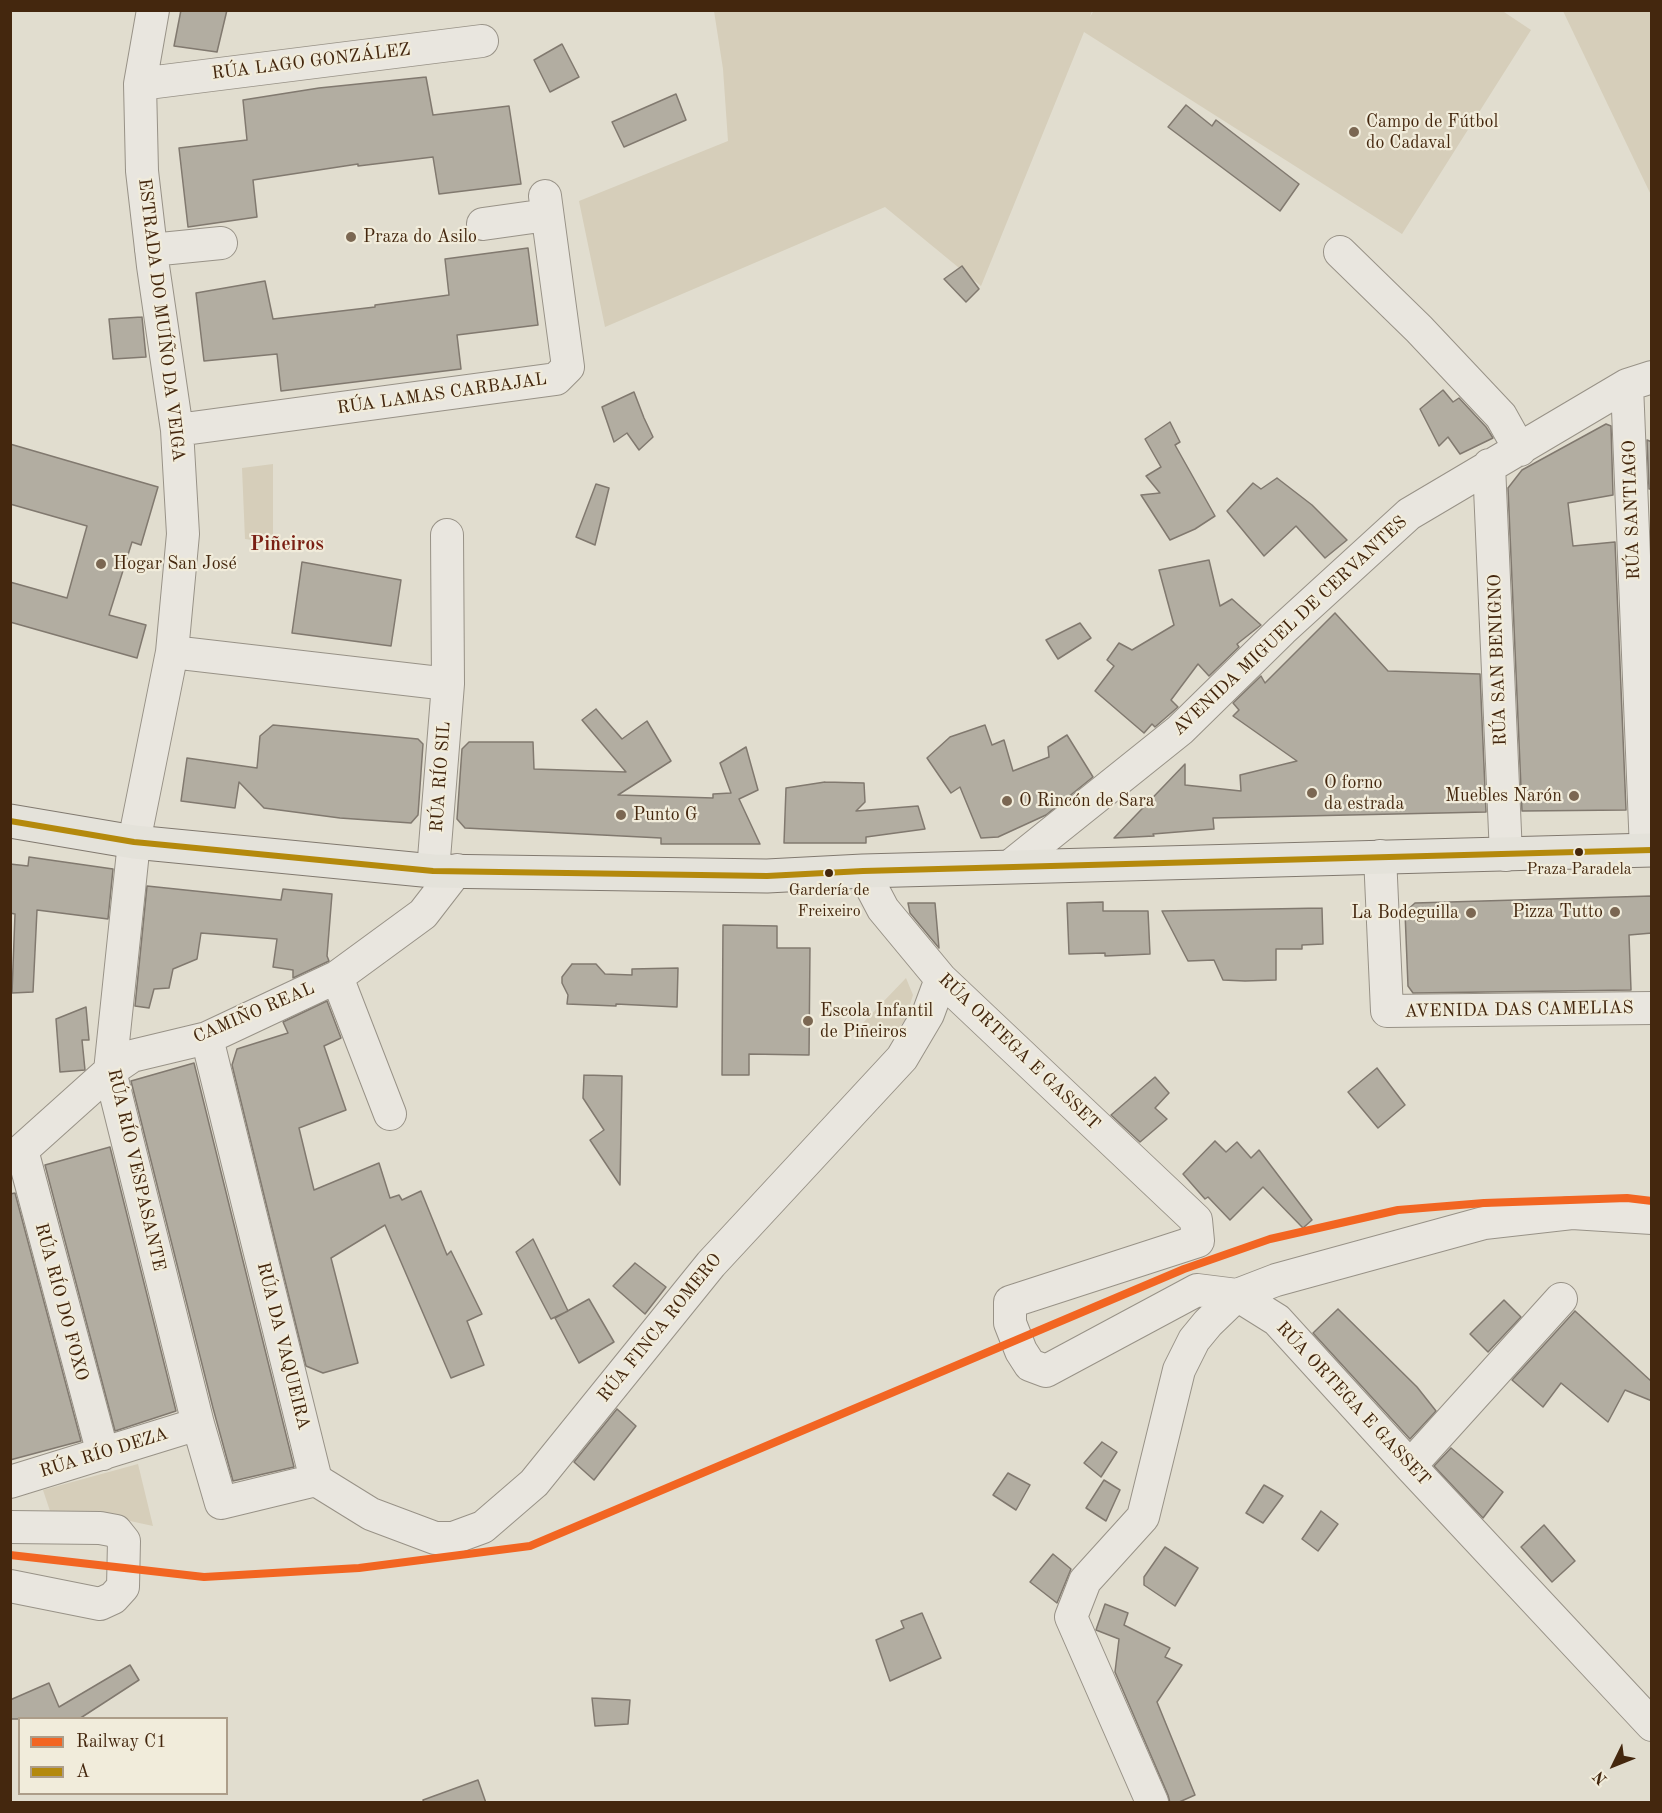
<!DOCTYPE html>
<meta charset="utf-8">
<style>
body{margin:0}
#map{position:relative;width:1662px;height:1813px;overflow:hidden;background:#e1ddcf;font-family:"Old Standard TT",serif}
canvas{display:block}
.frame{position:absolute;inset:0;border:12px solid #44270e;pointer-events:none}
.legend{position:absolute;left:18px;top:1717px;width:210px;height:78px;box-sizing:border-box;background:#f1ecdb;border:2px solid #ac9d89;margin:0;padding:8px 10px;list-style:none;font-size:18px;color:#44270e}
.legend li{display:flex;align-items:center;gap:12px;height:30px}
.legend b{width:30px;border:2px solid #ac9d89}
.north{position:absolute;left:1584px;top:1735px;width:60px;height:60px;-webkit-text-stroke:4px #f1ecdb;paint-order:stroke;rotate:227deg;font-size:16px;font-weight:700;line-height:24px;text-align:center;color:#44270e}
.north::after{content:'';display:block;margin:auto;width:21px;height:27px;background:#44270e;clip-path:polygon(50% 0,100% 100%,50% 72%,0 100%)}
</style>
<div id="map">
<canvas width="1662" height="1813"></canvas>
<div class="frame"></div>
<ul class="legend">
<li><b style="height:8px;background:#f26522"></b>Railway C1</li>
<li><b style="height:8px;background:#b4890c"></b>A</li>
</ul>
<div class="north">N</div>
</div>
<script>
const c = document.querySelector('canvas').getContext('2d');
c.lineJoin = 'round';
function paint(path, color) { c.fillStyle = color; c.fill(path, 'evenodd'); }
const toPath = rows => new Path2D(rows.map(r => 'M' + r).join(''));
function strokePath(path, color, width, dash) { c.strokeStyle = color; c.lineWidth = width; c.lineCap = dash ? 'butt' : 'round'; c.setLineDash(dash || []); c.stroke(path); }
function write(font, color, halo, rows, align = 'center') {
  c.font = font + ' "Old Standard TT",serif'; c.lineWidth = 4.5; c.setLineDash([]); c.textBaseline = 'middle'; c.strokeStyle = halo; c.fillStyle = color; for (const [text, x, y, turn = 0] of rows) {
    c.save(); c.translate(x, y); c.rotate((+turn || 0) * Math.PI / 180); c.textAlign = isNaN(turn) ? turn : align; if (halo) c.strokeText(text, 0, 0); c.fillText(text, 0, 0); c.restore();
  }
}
paint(toPath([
 [1094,10,1501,10,1531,30,1402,234,1084,32,981,286,885,207,605,327,579,201,728,141,723,69,714,11,1092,11,1090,17],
 [1563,11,1651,11,1651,195],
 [273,464,273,543,245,539,242,468],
 [906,978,913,995,905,1020,890,1039,879,1029,875,1032,872,1029,867,1033,860,1026],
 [138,1464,153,1526,107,1516,52,1517,43,1490]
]), '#d6ceba');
const building = toPath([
 [181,10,227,10,217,52,174,46,181,10],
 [562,44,579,77,550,92,534,60,562,44],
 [426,77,433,115,509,106,521,184,439,194,433,157,358,166,358,164,253,180,257,217,188,227,179,148,247,140,243,100,319,88,426,77],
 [676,94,686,120,624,147,612,122,676,94],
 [1186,105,1212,126,1216,120,1299,184,1280,211,1168,127,1186,105],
 [528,248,538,325,457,335,461,369,281,391,277,354,204,361,196,293,265,281,273,319,375,307,375,305,449,295,445,259,528,248],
 [962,266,979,289,966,302,944,279,962,266],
 [142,317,146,357,113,359,109,319,142,317],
 [1443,390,1453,402,1459,398,1486,427,1493,438,1460,454,1448,437,1439,446,1420,409,1443,390],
 [634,392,644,418,653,437,639,450,627,433,614,442,602,407,634,392],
 [1170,422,1180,442,1175,445,1215,516,1195,529,1170,540,1141,495,1160,493,1146,476,1161,467,1145,439,1170,422],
 [1606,424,1611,426,1613,495,1568,503,1573,546,1615,542,1626,810,1522,811,1508,488,1522,470,1606,424],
 [1647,440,1652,442,1652,489,1649,489,1647,440],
 [10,444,158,487,141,545,132,542,109,615,146,625,137,658,10,622,10,582,67,598,87,526,10,504,10,444],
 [1277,478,1312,505,1347,540,1325,558,1296,526,1264,556,1227,511,1253,483,1261,489,1277,478],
 [596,484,609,488,595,545,576,537,596,484],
 [1209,560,1220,606,1232,599,1261,625,1237,644,1239,647,1209,676,1198,664,1171,700,1178,707,1155,727,1152,724,1144,733,1095,691,1114,666,1107,660,1119,643,1132,650,1174,625,1159,570,1209,560],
 [302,562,401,580,391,646,292,633,302,562],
 [1335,613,1388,671,1480,674,1486,812,1213,818,1214,829,1153,834,1154,836,1114,838,1185,764,1185,785,1241,791,1240,775,1297,761,1233,716,1239,710,1233,703,1261,676,1265,683,1335,613],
 [1080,623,1091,638,1058,659,1046,640,1080,623],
 [596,709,622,739,647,721,671,761,618,795,713,798,713,794,731,793,720,763,746,747,758,790,739,799,760,844,661,844,661,838,465,828,457,819,462,749,469,742,533,742,534,769,626,772,582,720,596,709],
 [273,725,418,739,423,744,418,815,411,823,340,818,264,808,239,782,235,808,181,801,187,758,257,768,260,736,273,725],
 [985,725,992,745,1004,740,1013,771,1049,757,1048,747,1067,735,1093,777,1046,815,998,837,981,838,960,787,951,793,927,758,950,737,985,725],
 [825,782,864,783,865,802,856,811,918,806,925,829,866,837,866,843,784,843,786,788,825,782],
 [29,857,113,869,108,919,37,910,33,992,12,993,15,914,10,913,10,864,28,866,29,857],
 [147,886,281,900,283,889,332,894,327,956,329,961,293,978,293,970,273,967,277,939,201,933,197,959,173,969,169,988,154,989,149,1008,135,1006,147,886],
 [1652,896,1652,933,1629,935,1631,990,1413,993,1408,986,1405,912,1415,903,1652,896],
 [1103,902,1103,911,1148,911,1150,954,1105,956,1105,953,1069,954,1067,903,1103,902],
 [908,903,935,903,939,948,910,913,908,903],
 [1322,908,1323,944,1302,945,1302,949,1276,949,1276,980,1245,981,1223,980,1214,960,1188,961,1162,911,1322,908],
 [723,925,777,926,777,948,810,948,809,1055,749,1054,749,1075,722,1075,723,925],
 [572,964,596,964,605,974,632,975,632,969,678,968,677,1007,616,1004,616,1006,567,1004,568,995,562,983,562,977,572,964],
 [327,1001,341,1038,324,1046,346,1110,299,1128,314,1190,379,1163,390,1198,399,1195,402,1200,421,1191,447,1255,451,1251,482,1314,467,1321,484,1365,451,1378,385,1225,331,1258,358,1363,323,1373,306,1366,232,1065,237,1049,288,1033,283,1022,327,1001],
 [86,1007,89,1040,82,1040,85,1070,60,1072,56,1019,86,1007],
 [194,1063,294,1467,233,1481,213,1408,131,1081,194,1063],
 [1377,1068,1405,1105,1378,1128,1348,1092,1377,1068],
 [584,1075,622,1076,620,1185,590,1140,604,1130,583,1098,584,1075],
 [1155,1077,1169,1093,1155,1108,1167,1119,1140,1142,1111,1115,1155,1077],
 [1215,1141,1226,1152,1237,1142,1251,1158,1259,1150,1312,1220,1303,1228,1263,1187,1230,1220,1208,1197,1205,1199,1183,1174,1215,1141],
 [110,1147,176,1411,115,1431,45,1165,110,1147],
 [15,1193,81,1441,10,1460,10,1194,15,1193],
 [533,1239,568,1311,551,1319,516,1252,533,1239],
 [635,1263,666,1287,645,1314,613,1286,635,1263],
 [589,1299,614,1342,579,1363,555,1318,589,1299],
 [1504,1300,1521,1317,1488,1352,1470,1334,1504,1300],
 [1338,1309,1417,1387,1436,1411,1410,1439,1313,1333,1338,1309],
 [1575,1311,1652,1382,1652,1401,1625,1390,1608,1422,1561,1383,1543,1407,1512,1380,1575,1311],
 [617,1409,636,1426,594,1480,574,1462,617,1409],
 [1102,1442,1117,1452,1101,1477,1084,1463,1102,1442],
 [1451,1448,1503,1492,1483,1518,1434,1466,1451,1448],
 [1008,1473,1030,1485,1016,1510,993,1495,1008,1473],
 [1104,1480,1120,1490,1106,1521,1086,1508,1104,1480],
 [1264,1485,1283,1496,1263,1523,1246,1513,1264,1485],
 [1321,1511,1338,1524,1318,1551,1302,1539,1321,1511],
 [1544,1525,1575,1561,1552,1582,1521,1547,1544,1525],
 [1165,1547,1198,1568,1175,1606,1144,1585,1144,1577,1165,1547],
 [1053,1554,1071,1569,1057,1603,1030,1582,1053,1554],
 [1105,1604,1128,1613,1124,1625,1170,1648,1165,1657,1182,1665,1157,1702,1195,1795,1177,1803,1170,1803,1168,1795,1115,1672,1119,1639,1096,1630,1105,1604],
 [922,1613,941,1658,890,1681,876,1640,904,1628,901,1621,922,1613],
 [130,1665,139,1680,79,1719,10,1719,10,1700,49,1683,59,1707,130,1665],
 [592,1698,630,1700,628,1724,595,1726,592,1698],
 [478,1780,486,1803,424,1803,423,1800,478,1780]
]);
paint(building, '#b2ada1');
strokePath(building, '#81796f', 1.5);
const minor = toPath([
 [153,10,140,84,142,171,153,266,177,430,183,534,172,652,134,842,110,1071,198,1424,221,1503,316,1480,207,1038],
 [140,84,482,41],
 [483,224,547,215],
 [151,250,221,243],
 [1340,252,1419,329,1501,416,1520,450],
 [1627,385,1646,850],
 [177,430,556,379,568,367,545,196],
 [1489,465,1506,855],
 [172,652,448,684],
 [1380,856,1387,1011,1652,1008],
 [1009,867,1180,730,1282,630,1409,514,1627,385,1652,377],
 [433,871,448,684,447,535],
 [863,871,883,909,941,979,1196,1220,1198,1241,1010,1302,1010,1323,1021,1351,1030,1365,1046,1371,1197,1290,1237,1295,1277,1320,1410,1466,1652,1725],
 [337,977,390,1114],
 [22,1150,103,1454],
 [10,1157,22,1150,110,1071,132,1056,207,1038,337,977,423,914,457,870],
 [1410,1466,1561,1299],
 [316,1480,371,1514,435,1538,453,1538,483,1527,534,1483,711,1264,902,1058,928,1014,941,979],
 [10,1482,198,1424],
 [10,1527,100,1528,116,1531,124,1541,123,1587,113,1598,100,1604,10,1586],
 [1152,1802,1071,1617,1085,1581,1143,1517,1179,1370,1194,1340,1208,1323,1237,1295,1276,1280,1484,1223,1572,1213,1652,1218]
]);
const major = toPath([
 [10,821,134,842,433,871,767,876,863,871,1652,850]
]);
strokePath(minor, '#989287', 34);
strokePath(major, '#81796f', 35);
strokePath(minor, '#e9e6df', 32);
strokePath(major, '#e4e2da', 33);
strokePath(toPath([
 [10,821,134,842,433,871,767,876,863,871,1652,850]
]), '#b4890c', 6);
strokePath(toPath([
 [10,1555,204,1577,359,1568,530,1546,1184,1269,1270,1239,1398,1210,1484,1203,1627,1198,1652,1201]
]), '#f26522', 8);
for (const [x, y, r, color] of [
 [1354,132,6,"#7b6752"],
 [351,237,6,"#7b6752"],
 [101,564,6,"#7b6752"],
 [1312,793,6,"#7b6752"],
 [1574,796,6,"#7b6752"],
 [1007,801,6,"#7b6752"],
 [621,815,6,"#7b6752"],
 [1579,852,5,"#44270e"],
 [829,873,5,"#44270e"],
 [1615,912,6,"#7b6752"],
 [1471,913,6,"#7b6752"],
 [808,1021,6,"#7b6752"]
]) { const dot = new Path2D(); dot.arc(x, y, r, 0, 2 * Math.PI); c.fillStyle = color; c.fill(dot); strokePath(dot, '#f1ecdb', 2); }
write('16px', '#44270e', '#f1ecdb', [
 ["Praza Paradela",1579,870],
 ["Gardería de",829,891],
 ["Freixeiro",829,912]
]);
write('18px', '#44270e', '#f1ecdb', [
 ["RÚA LAGO GONZÁLEZ",311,62,-7],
 ["ESTRADA DO MUÍÑO DA VEIGA",161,320,83],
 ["RÚA LAMAS CARBAJAL",442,394,-8],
 ["RÚA SANTIAGO",1632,510,-92],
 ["AVENIDA MIGUEL DE CERVANTES",1290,626,-43],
 ["RÚA SAN BENIGNO",1498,660,-92],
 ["RÚA RÍO SIL",441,777,-86],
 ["AVENIDA DAS CAMELIAS",1519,1010,-1],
 ["CAMIÑO REAL",254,1013,-23],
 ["RÚA ORTEGA E GASSET",1019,1052,44],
 ["RÚA RÍO VESPASANTE",136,1170,77],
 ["RÚA RÍO DO FOXO",61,1302,75],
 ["RÚA FINCA ROMERO",660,1328,-51],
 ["RÚA DA VAQUEIRA",283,1346,76],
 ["RÚA ORTEGA E GASSET",1353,1404,47],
 ["RÚA RÍO DEZA",104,1453,-17]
]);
write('18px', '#44270e', '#f1ecdb', [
 ["Campo de Fútbol",1366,122],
 ["do Cadaval",1366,143],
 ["Praza do Asilo",363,237],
 ["Hogar San José",113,564],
 ["O forno",1324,783],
 ["da estrada",1324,804],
 ["Muebles Narón",1562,796,"right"],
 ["O Rincón de Sara",1019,801],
 ["Punto G",633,815],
 ["Pizza Tutto",1603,912,"right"],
 ["La Bodeguilla",1459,913,"right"],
 ["Escola Infantil",820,1011],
 ["de Piñeiros",820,1032]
], 'left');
write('bold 20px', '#7a1f14', '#f1ecdb', [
 ["Piñeiros",287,545]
]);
</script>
